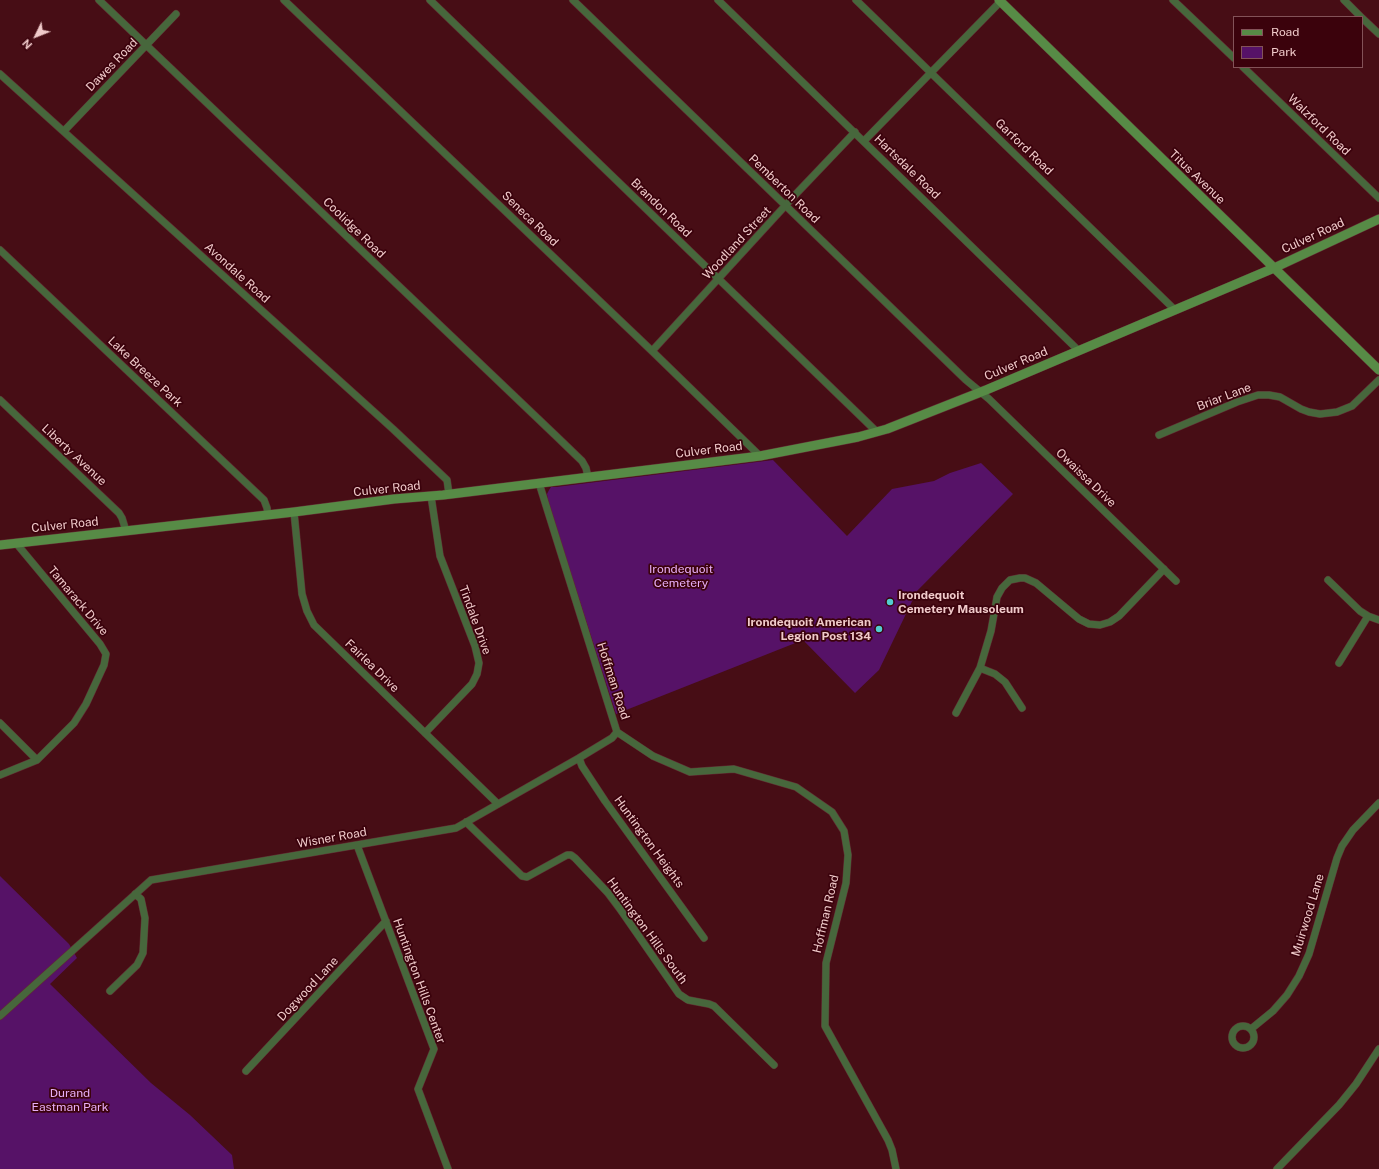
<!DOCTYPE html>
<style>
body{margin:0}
#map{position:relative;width:1379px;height:1169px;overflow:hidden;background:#470d15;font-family:"Public Sans",sans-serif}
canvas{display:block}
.legend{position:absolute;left:1233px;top:16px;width:130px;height:52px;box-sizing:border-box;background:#3b020c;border:1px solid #835258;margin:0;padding:5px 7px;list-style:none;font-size:12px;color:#f0caca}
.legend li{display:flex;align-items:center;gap:8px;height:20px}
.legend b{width:20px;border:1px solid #835258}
.north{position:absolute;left:16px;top:16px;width:40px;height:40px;-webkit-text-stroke:3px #3b020c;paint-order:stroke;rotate:227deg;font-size:11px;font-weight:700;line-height:16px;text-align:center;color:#f0caca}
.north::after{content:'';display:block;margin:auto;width:14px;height:18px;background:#f0caca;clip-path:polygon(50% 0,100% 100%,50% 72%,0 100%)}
</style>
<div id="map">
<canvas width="1379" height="1169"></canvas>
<ul class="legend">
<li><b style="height:5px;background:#578b46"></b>Road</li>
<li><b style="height:11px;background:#561267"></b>Park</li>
</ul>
<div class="north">N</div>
</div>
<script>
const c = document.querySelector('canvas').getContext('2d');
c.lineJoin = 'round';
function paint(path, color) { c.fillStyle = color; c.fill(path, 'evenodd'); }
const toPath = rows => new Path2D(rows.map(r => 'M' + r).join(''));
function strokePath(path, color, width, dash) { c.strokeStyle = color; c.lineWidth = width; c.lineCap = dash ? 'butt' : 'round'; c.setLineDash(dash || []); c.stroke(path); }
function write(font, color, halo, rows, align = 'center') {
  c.font = font + ' "Public Sans",sans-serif'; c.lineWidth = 3.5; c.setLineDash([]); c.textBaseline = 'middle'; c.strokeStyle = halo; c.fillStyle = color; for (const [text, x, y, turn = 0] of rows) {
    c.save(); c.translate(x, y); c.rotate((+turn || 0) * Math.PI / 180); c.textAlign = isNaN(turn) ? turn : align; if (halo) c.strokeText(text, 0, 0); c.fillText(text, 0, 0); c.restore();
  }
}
paint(toPath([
 [773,460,847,536,892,489,934,481,950,473,981,463,1013,494,917,591,879,670,855,693,803,640,616,714,564,552,548,500,547,494,549,490,551,487,556,487],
 [0,876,69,944,77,958,50,984,151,1083,190,1115,232,1155,234,1169,0,1169]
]), '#561267');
const street = toPath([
 [99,0,554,434,582,461,586,468,588,477],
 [284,0,652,351,760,456],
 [430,0,877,432],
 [573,0,966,380,989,399,1176,581],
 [718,0,1079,351],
 [856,0,1175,310],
 [1173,0,1234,58],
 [1344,0,1361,17],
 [1362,18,1379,34],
 [1243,67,1379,198],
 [0,74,393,429,447,480,449,494],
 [64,131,176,14],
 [864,141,1001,1],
 [0,250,264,500,267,508,268,515],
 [652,351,795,195,855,132],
 [0,400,119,513,122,518,126,531],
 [1159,435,1237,402,1258,395,1269,395,1280,397,1301,409,1309,412,1320,414,1337,412,1352,406,1379,380],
 [539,483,617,732,653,756,690,772,734,769,796,787,832,812,844,831,848,855,846,883,826,963,825,1026,888,1140,892,1150,896,1169],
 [294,512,302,594,307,611,314,625,498,804],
 [1328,580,1360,611,1368,616,1379,620],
 [1339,663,1368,616],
 [980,668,995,674,1005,682,1022,708],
 [956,713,980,668,991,631,997,597,1002,588,1010,580,1020,578,1025,578,1036,583,1079,619,1089,624,1100,625,1110,622,1119,616,1164,569],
 [0,723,37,760],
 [425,733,472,684,477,674,479,663,475,646,440,556,431,496],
 [579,758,582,766,605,801,704,938],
 [0,775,37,760,74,723,86,704,104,665,106,654,100,644,16,543],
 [466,822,522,876,527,877,567,855,571,855,575,858,608,893,620,909,679,994,688,1000,709,1004,714,1006,774,1065],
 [357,845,434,1049,418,1089,448,1169],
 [110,991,137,965,143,953,145,918,141,899,135,894],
 [0,1016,151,880,456,828,579,758,612,738,617,732],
 '1232 1037a11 11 0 1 1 22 0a11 11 0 1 1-22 0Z',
 [1251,1029,1273,1011,1287,995,1299,976,1309,954,1337,858,1342,846,1353,830,1379,803],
 [246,1071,386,921],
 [1277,1169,1339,1105,1356,1084,1379,1049]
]);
const secondary = toPath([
 [999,0,1379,370],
 [0,545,294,512,394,499,443,495,696,464,760,456,858,437,887,429,986,390,1274,268,1379,219]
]);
strokePath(street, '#622b32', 8);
strokePath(secondary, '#622b32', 10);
strokePath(street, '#47673c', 7);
strokePath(secondary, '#578b46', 9);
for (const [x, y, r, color] of [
 [890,602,4,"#52ccd0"],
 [879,629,4,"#52ccd0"]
]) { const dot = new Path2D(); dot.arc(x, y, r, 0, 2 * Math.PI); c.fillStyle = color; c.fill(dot); strokePath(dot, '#3b020c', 1.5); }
write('12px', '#f0caca', '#3b020c', [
 ["Dawes Road",112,65,-46],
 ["Walzford Road",1319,125,44],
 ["Garford Road",1024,147,44],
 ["Hartsdale Road",907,167,44],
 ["Titus Avenue",1197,177,44],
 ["Pemberton Road",784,189,44],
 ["Brandon Road",661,208,44],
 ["Seneca Road",530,219,44],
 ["Coolidge Road",354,228,44],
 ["Culver Road",1313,236,-25],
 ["Woodland Street",737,243,-47],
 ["Avondale Road",237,273,42],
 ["Culver Road",1016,364,-23],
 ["Lake Breeze Park",145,372,43],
 ["Briar Lane",1224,397,-21],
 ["Culver Road",709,450,-7],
 ["Liberty Avenue",74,455,43],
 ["Owaissa Drive",1086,478,44],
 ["Culver Road",387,489,-6],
 ["Culver Road",65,525,-6],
 ["Tamarack Drive",78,601,50],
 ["Tindale Drive",475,620,70],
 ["Fairlea Drive",372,666,44],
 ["Hoffman Road",613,681,72],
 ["Wisner Road",332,838,-10],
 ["Huntington Heights",649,842,54],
 ["Hoffman Road",826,914,-77],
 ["Muirwood Lane",1308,915,-73],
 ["Huntington Hills South",647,931,54],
 ["Huntington Hills Center",419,981,70],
 ["Dogwood Lane",308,989,-47]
]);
write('12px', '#e7aef8', '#3b020c', [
 ["Irondequoit",681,569],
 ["Cemetery",681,583],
 ["Durand",70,1093],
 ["Eastman Park",70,1107]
]);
write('bold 12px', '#f0caca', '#3b020c', [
 ["Irondequoit",898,595],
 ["Cemetery Mausoleum",898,609],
 ["Irondequoit American",871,622,"right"],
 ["Legion Post 134",871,636,"right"]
], 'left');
</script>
